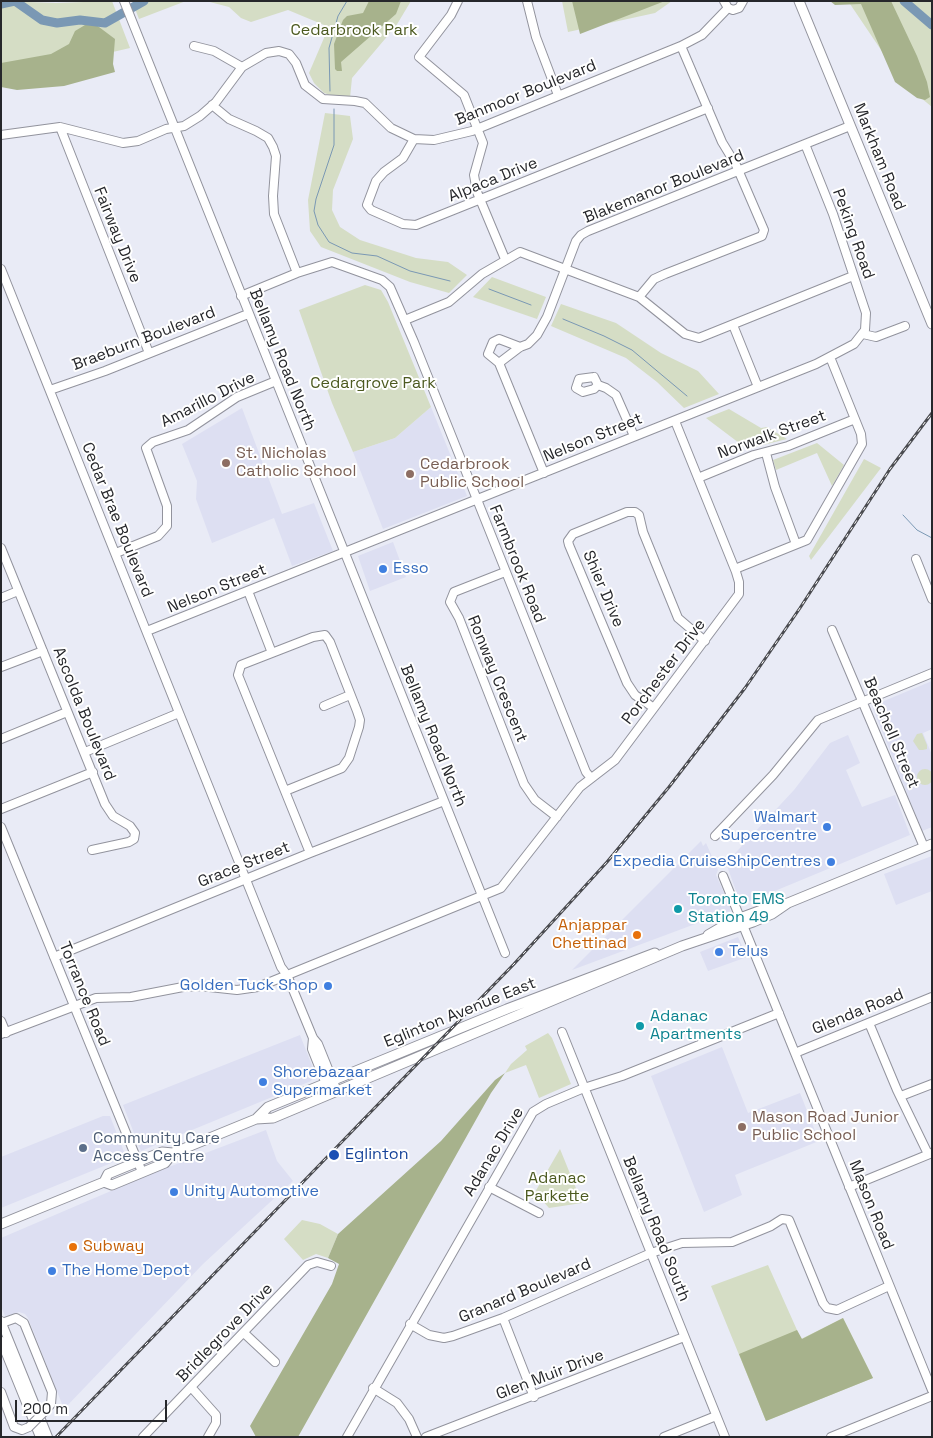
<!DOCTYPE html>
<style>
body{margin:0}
#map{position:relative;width:933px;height:1438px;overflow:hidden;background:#e9ebf6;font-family:"Space Grotesk",sans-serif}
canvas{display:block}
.frame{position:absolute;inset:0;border:2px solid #26272b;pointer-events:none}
.scale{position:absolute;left:15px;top:1400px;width:152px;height:22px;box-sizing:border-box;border:2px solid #26272b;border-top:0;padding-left:6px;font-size:15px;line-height:18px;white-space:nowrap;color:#26272b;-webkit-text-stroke:4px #fff;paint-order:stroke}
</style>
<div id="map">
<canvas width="933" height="1438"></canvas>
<div class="frame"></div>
<div class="scale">200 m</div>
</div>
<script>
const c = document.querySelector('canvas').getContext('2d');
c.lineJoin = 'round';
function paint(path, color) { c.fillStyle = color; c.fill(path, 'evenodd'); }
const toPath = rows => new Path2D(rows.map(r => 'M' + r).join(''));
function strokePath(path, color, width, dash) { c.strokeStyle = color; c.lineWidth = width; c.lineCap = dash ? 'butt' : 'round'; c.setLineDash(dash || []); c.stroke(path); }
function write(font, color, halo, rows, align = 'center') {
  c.font = font + ' "Space Grotesk",sans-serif'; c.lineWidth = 4; c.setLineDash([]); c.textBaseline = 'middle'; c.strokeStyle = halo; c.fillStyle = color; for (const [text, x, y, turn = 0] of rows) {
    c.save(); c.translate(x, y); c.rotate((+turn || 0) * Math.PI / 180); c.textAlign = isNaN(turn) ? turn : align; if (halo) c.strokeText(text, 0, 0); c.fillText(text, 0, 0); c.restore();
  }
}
paint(toPath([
 [431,407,467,496,383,529,353,452,395,438],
 [242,408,282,514,314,503,333,551,292,566,274,518,212,543,196,499,197,481,182,444],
 [393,542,406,577,370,591,358,556],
 [932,681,932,729,923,733,932,755,932,827,922,831,872,706],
 [848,735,860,763,846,770,862,807,895,795,910,835,741,905,726,863,794,790,830,743],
 [701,841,703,846,706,843,718,870,716,875,730,906,730,911,572,970],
 [932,856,932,891,896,905,884,874],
 [738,937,747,957,708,971,700,952],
 [300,1035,315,1073,311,1081,141,1151,123,1105],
 [722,1047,748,1113,800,1093,819,1141,735,1175,742,1195,704,1212,651,1076],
 [103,1116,110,1116,126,1157,1,1208,1,1157],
 [266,1130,277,1161,293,1181,203,1264,64,1409,28,1318,25,1314,19,1312,5,1316,1,1306,1,1238,153,1173]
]), '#dddff2');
paint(toPath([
 [1,1,56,3,112,1,130,48,1,78],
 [132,1,186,1,139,19],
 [206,1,411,1,396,26,352,78,350,98,337,97,324,93,314,83,309,73,324,38,324,25,288,10,251,22,241,18,229,7],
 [562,1,672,1,655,13,568,32],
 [848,1,932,1,932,107,904,84],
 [325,113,350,116,353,139,333,190,332,210,340,227,360,240,416,258,448,262,467,275,449,293,410,282,321,247,310,231,308,200],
 [492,277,546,297,537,319,473,297],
 [365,285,381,290,388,302,431,407,395,438,353,452,332,403,299,310],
 [561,304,616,323,661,353,698,371,719,394,684,408,657,382,626,358,551,326],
 [729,409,761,428,767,427,787,439,747,449,706,418],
 [817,443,844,465,832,486,817,453,776,470,773,460],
 [864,459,881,468,811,560,809,556],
 [922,733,927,745,927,749,923,750,919,750,913,741,917,734],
 '917 777a8 8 0 1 1 16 0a8 8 0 1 1-16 0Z',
 [548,1033,552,1038,571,1084,539,1098,526,1065,505,1073,511,1064,527,1050,525,1046],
 [560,1149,582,1203,549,1208,541,1199,531,1199],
 [302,1220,320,1224,338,1234,328,1258,316,1254,303,1260,284,1239],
 [768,1265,801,1339,843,1318,873,1378,766,1421,711,1286]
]), '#d5ddc5');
paint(toPath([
 [369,1,401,1,396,14,341,62,342,71,337,71,335,69,334,44,343,20,347,16,363,13],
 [572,1,665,1,580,34],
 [830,1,891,1,917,56,927,82,930,97,925,100,917,98,895,82,861,4,835,5],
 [95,24,115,39,113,64,115,72,64,86,17,90,1,87,1,63,51,54,69,44,75,31,85,25],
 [505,1073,491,1093,298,1437,256,1437,250,1426,332,1284,339,1264,328,1258,338,1234,441,1141,495,1080],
 [843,1318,873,1378,766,1421,739,1354,797,1330,802,1339]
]), '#a7b28c');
strokePath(toPath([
 [330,91,329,48,338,16,347,1],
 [334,109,334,145,316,199,314,211,318,225,329,242,352,253,377,256,410,271,450,281],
 [489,289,531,305],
 [563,319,604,336,632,350,687,396],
 [903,515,917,530,932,538]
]), '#7a98b4', 1);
strokePath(toPath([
 [904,1,932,25],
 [1,4,15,1,42,20,57,23,80,20,105,23,144,1]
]), '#7a98b4', 9);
const minor = toPath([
 [124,1,505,953],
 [458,1,451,15,419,57,464,95,483,143,474,175,477,192,505,259],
 [527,1,536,37,558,95],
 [724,1,728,8,733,10,739,8,743,1],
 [194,46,214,51,242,67],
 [212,105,229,119,256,131,268,138,273,147,276,156,273,196,274,214,297,273],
 [60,127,149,353],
 [1,135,60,127,123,143,138,141,166,129,184,126,200,116,216,102,242,67,266,53,279,51,289,54,296,63,305,85,323,99,355,101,365,103,391,128,414,139,434,140,472,131,681,46,702,35,728,8],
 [414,139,403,158,384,172,376,181,367,205,371,210,403,224,416,225,708,108],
 [1,269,281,967,287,975,313,1038,318,1044,337,1091],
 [241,296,297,273,332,262,382,280,390,287,414,342,586,772,591,778],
 [639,297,654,279,665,274,762,236,764,230,736,165,722,142,681,46],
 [405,320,449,302,482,274,520,252,639,297,685,334,699,338,853,276],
 [733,325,758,387],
 [863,334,876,337,905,326],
 [499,363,488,354,493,342,499,339,520,347],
 [594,377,598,385,594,389,583,392,576,388,579,379,594,377],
 [598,385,606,388,616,395,634,436],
 [50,390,105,371,248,314],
 [766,453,775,487,796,544],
 [544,473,499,363,520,347,528,344,537,335,547,317,576,241,581,235,588,231,850,126],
 [698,478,754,455,788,446,855,419],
 [1,548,105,804,113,816,130,826,135,833,134,839,129,842,92,850],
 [116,553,158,536,167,526,167,506,146,448,153,442,188,430,237,397,276,381],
 [916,559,932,599],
 [735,569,807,540,862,444,861,434,830,357],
 [505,572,454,592,450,602,459,618,524,784,535,800,557,817],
 [248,591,272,653],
 [1,598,18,591],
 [832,630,924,847],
 [147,631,816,364,854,344,865,330,866,313,833,214,805,144],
 [1,667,43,651],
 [324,706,350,695],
 [654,708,635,695,627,683,569,545,568,541,573,534,627,512,635,512,639,515,643,532,678,618,705,641],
 [1,739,67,712],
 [85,752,179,713],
 [285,791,342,768,349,758,359,727,360,720,357,711,330,642,325,635,313,637,241,665,238,675,310,853],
 [1,809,93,772],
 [1,827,142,1172],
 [715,836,773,775,818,720,932,673],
 [723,876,932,1390],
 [54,957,310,853,444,801],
 [1,1021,6,1033],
 [869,1023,897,1090,928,1154],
 [562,1032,725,1437],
 [1,1034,96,998,131,997,183,987,200,986,237,990,258,987,501,888,580,787,615,760,739,594,739,582,736,572,675,421],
 [313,1038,312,1049,330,1094],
 [795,1053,932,997],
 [901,1096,932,1084],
 [489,1187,539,1213],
 [849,1187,932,1153],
 [503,1318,534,1397],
 [1,1321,48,1437],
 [2,1323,16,1318,24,1323,52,1392,51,1404,45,1411],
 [410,1324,429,1335,444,1338,453,1336,503,1318,651,1253,682,1243,732,1242,771,1226,782,1219,789,1220,823,1303,827,1308,837,1310,889,1286],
 [244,1333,275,1362],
 [1,1341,40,1437],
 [191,1387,216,1415,216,1423,208,1437],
 [373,1388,397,1403,409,1419,417,1437],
 [1,1392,14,1427,22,1430,29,1427],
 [143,1437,308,1265,317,1262,331,1266],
 [347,1437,533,1112,546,1104,584,1088,622,1076,779,1013],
 [426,1437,684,1337],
 [664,1437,716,1416],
 [831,1437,932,1396]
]);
const major = toPath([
 [799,1,932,324],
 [708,935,732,921,767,908,788,903,932,844],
 [256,1119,268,1107,507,1009,655,953],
 [104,1182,108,1174,137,1162,162,1152,173,1153,256,1119,273,1118,682,946,753,922,772,914,788,903],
 [1,1224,104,1182,112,1185,165,1163,173,1153]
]);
strokePath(minor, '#92939d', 10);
strokePath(major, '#92939d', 11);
strokePath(minor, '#fff', 8);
strokePath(major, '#fff', 9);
const rail = toPath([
 [56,1437,514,964,607,862,669,787,745,688,800,608,890,469,932,413]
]);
strokePath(rail, '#4a4b50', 3);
strokePath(rail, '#fff', 1, [4]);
const minorBridge = toPath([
 [29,1427,45,1411]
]);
strokePath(minorBridge, '#92939d', 10, []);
strokePath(minorBridge, '#fff', 8);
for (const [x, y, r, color] of [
 [226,463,5,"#8d6e63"],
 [410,474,5,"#8d6e63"],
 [383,569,5,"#3f7fe0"],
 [827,827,5,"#3f7fe0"],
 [831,862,5,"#3f7fe0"],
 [678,909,5,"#0f9aa8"],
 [637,935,5,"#e8710a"],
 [719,952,5,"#3f7fe0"],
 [328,986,5,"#3f7fe0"],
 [640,1026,5,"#0f9aa8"],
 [263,1082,5,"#3f7fe0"],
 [742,1127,5,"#8d6e63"],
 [83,1148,5,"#5c6f8a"],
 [334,1155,6,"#1a4fb4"],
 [174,1192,5,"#3f7fe0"],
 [73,1247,5,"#e8710a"],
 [52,1271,5,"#3f7fe0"]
]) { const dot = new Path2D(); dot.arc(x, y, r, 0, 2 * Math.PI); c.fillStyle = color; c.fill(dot); strokePath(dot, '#fff', 2); }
write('16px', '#4c5a20', '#fff', [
 ["Cedarbrook Park",354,31],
 ["Cedargrove Park",373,384],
 ["Adanac",557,1179],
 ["Parkette",557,1197]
]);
write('16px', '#26272b', '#fff', [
 ["Banmoor Boulevard",526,93,-22],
 ["Markham Road",879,157,68],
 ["Alpaca Drive",493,180,-22],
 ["Blakemanor Boulevard",664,187,-22],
 ["Peking Road",853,234,70],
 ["Fairway Drive",117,235,68],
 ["Braeburn Boulevard",144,339,-21],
 ["Bellamy Road North",282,360,68],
 ["Amarillo Drive",208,400,-27],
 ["Norwalk Street",772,435,-20],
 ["Nelson Street",593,438,-22],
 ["Cedar Brae Boulevard",117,520,68],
 ["Farmbrook Road",517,564,68],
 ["Nelson Street",217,589,-22],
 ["Shier Drive",603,589,67],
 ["Porchester Drive",664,672,-53],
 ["Ronway Crescent",497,679,68],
 ["Ascolda Boulevard",84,714,68],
 ["Beachell Street",891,733,67],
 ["Bellamy Road North",433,736,68],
 ["Grace Street",244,865,-22],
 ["Torrance Road",84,994,68],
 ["Glenda Road",858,1012,-22],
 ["Eglinton Avenue East",460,1013,-22],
 ["Adanac Drive",494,1152,-59],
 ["Mason Road",871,1205,68],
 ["Bellamy Road South",656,1229,68],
 ["Granard Boulevard",525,1291,-23],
 ["Bridlegrove Drive",225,1333,-46],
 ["Glen Muir Drive",550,1375,-21]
]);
write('16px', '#785e54', '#fff', [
 ["St. Nicholas",236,454],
 ["Catholic School",236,472],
 ["Cedarbrook",420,465],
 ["Public School",420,483],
 ["Mason Road Junior",752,1118],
 ["Public School",752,1136]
], 'left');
write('16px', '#366cbe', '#fff', [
 ["Esso",393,569],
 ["Walmart",817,818,"right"],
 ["Supercentre",817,836,"right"],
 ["Expedia CruiseShipCentres",821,862,"right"],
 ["Telus",729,952],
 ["Golden Tuck Shop",318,986,"right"],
 ["Shorebazaar",273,1073],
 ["Supermarket",273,1091],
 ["Unity Automotive",184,1192],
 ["The Home Depot",62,1271]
], 'left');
write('16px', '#0d838f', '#fff', [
 ["Toronto EMS",688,900],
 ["Station 49",688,918],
 ["Adanac",650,1017],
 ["Apartments",650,1035]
], 'left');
write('16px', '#c56008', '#fff', [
 ["Anjappar",627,926],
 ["Chettinad",627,944],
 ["Subway",83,1247,"left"]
], 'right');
write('16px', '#4e5e75', '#fff', [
 ["Community Care",93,1139],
 ["Access Centre",93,1157]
], 'left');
write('16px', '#164399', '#fff', [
 ["Eglinton",345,1155]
], 'left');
</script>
